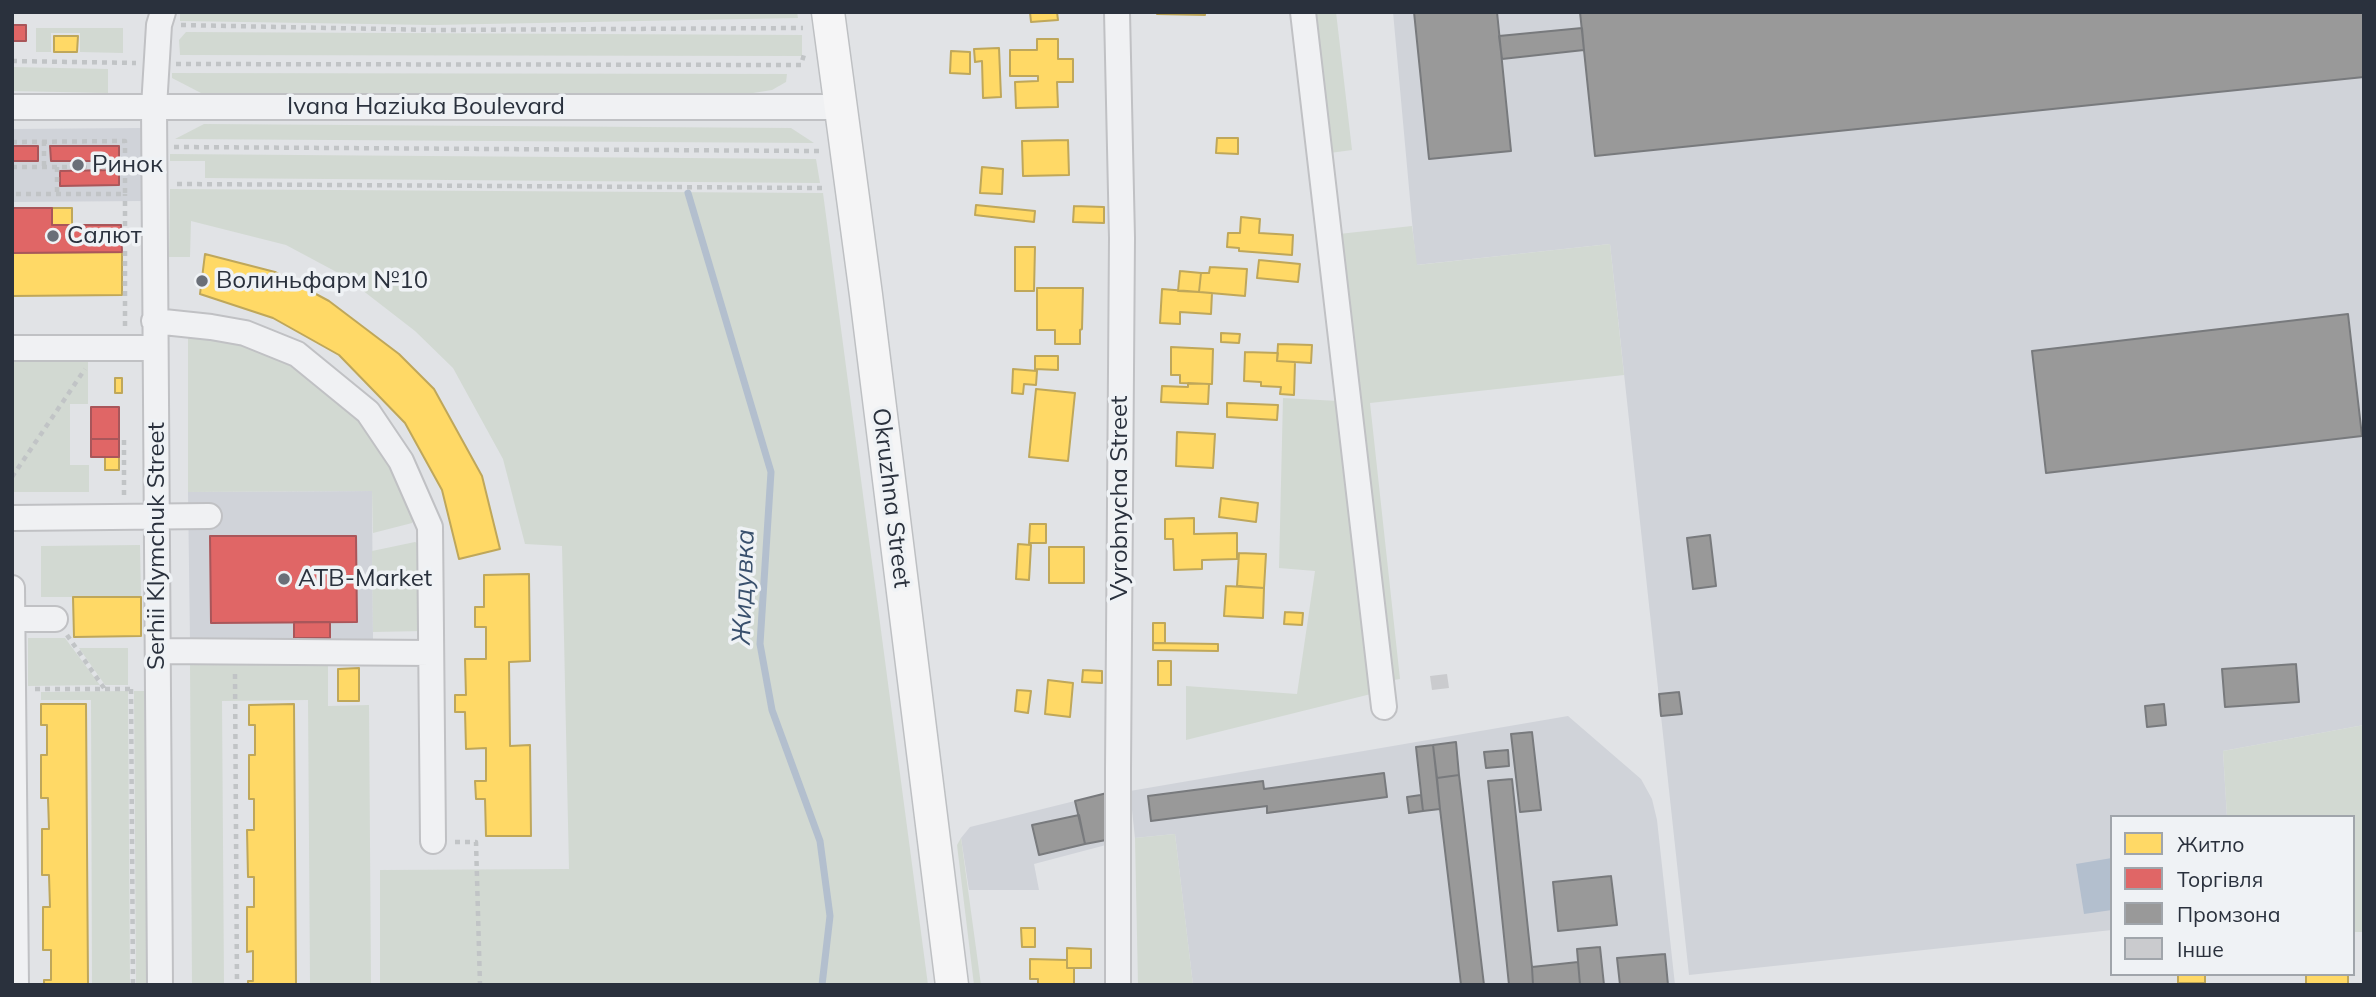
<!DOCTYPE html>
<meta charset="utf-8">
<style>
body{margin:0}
#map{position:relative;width:2376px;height:997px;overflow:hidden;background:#e1e3e6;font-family:Mulish,sans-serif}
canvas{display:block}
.frame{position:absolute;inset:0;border:14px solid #2a313d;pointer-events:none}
.legend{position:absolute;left:2110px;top:815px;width:245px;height:161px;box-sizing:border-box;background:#eff2f5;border:2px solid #a0a5ab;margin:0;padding:9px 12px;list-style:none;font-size:21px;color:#2a313d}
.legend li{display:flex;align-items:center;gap:14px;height:35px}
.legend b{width:35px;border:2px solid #a0a5ab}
</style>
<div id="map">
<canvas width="2376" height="997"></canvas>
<div class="frame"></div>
<ul class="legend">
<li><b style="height:19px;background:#ffd966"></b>Житло</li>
<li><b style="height:19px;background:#e06666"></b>Торгівля</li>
<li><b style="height:19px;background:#999"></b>Промзона</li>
<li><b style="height:19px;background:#cacbce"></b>Інше</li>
</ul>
</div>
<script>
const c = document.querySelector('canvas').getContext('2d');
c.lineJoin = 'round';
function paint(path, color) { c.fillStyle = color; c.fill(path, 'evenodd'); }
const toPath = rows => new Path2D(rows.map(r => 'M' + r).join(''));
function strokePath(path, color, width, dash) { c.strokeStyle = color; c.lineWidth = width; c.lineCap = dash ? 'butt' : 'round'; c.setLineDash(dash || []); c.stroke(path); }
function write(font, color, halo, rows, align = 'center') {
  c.font = font + ' Mulish,sans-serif'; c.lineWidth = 7; c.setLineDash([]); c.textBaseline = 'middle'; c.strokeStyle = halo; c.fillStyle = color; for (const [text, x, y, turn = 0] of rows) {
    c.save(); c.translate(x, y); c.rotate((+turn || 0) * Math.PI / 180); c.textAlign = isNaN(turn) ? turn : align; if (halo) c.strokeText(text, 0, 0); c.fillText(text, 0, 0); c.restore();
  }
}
paint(toPath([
 [1393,12,2364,12,2364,725,2223,751,2227,817,2112,817,2112,930,1689,975,1610,244,1416,265],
 [143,128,143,201,12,202,12,129],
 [372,491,373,640,190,641,188,492],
 [1568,716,1641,779,1652,799,1657,820,1675,985,1193,985,1175,834,1135,838,1130,791],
 [1107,793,1106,845,1034,864,1039,890,969,890,961,838,970,827]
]), '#d0d3d9');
paint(toPath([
 [180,12,797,12,798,18,433,25,180,21],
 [1313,12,1336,12,1352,150,1330,153],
 [36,28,123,28,123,53,80,52,80,33,51,33,51,52,36,52],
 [186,32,802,35,802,56,180,55,179,40],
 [12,67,108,69,108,93,12,91],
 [172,73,787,74,786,82,772,90,753,93,201,93,172,78],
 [204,124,791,128,814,143,175,139],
 [170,154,816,159,820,183,205,178,205,161,170,161],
 [170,189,823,193,928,985,380,985,380,870,569,869,562,546,525,544,503,459,453,368,415,331,344,276,286,245,191,221,190,257,169,257],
 [1412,226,1417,265,1610,244,1624,375,1370,403,1400,679,1388,681,1339,234],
 [188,331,210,333,293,360,363,417,417,514,412,523,373,533,372,491,188,492],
 [88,354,88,404,70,404,70,465,89,465,89,492,12,492,12,355],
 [1283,398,1338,401,1375,693,1186,740,1186,686,1297,694,1315,571,1279,568],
 [415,542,423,546,424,631,373,632,372,551],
 [140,545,141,597,41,597,41,546],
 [28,638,65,638,100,685,28,686],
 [79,648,128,648,128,685,105,685],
 [328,661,328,706,369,705,371,985,310,985,308,700,222,701,224,985,192,985,190,662],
 [128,691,130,985,92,985,91,700,41,700,41,692],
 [134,691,149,691,148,985,136,985],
 [2364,725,2364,932,2353,932,2353,817,2227,817,2223,751],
 [1175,834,1193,985,1138,985,1135,838],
 [961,838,981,985,974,985,957,845]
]), '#d2d9d2');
paint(toPath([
 [2112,858,2112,910,2084,914,2076,864]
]), '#b3bfce');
const homes = toPath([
 [1030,12,1057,12,1058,20,1031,22,1030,12],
 [1157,12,1205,12,1205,15,1157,14,1157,12],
 [54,36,78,36,77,52,54,52,54,36],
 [1037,39,1058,39,1058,59,1073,59,1073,82,1057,82,1058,107,1016,108,1015,82,1038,81,1038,76,1010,76,1010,50,1037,50,1037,39],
 [999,48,1001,97,983,98,982,61,975,62,974,49,999,48],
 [951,51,970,52,970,74,950,73,951,51],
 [1217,138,1238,138,1238,154,1216,153,1217,138],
 [1068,140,1069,175,1023,176,1022,141,1068,140],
 [982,167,1003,169,1002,194,980,193,982,167],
 [976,205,1035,211,1034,222,975,215,976,205],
 [1074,206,1104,207,1104,223,1073,222,1074,206],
 [52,208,72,208,72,225,52,225,52,208],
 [1241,217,1260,219,1259,233,1293,235,1292,255,1239,251,1239,248,1227,247,1228,233,1240,233,1241,217],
 [1015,247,1035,247,1034,291,1015,291,1015,247],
 [122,252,122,295,12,296,12,253,122,252],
 [205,254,275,272,329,301,399,354,434,389,482,476,500,549,459,559,442,490,405,423,339,355,273,318,200,294,205,254],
 [1259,260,1300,264,1298,282,1257,278,1259,260],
 [1210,267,1247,269,1245,296,1199,292,1201,273,1209,273,1210,267],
 [1180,271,1201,273,1199,292,1178,291,1180,271],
 [1037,288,1083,288,1082,329,1080,330,1080,344,1055,344,1055,330,1037,330,1037,288],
 [1162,289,1212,293,1211,314,1180,312,1180,324,1160,323,1162,289],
 [1221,333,1240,334,1239,343,1221,342,1221,333],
 [1278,344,1312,345,1311,363,1277,361,1278,344],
 [1171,347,1213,349,1212,384,1180,383,1180,375,1171,375,1171,347],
 [1245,352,1278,353,1277,361,1295,362,1294,395,1280,394,1281,387,1261,386,1261,382,1244,381,1245,352],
 [1035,356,1058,356,1058,370,1035,369,1035,356],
 [1013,369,1037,371,1036,385,1024,384,1023,394,1012,393,1013,369],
 [115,378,122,378,122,393,115,393,115,378],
 [1188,383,1209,384,1208,404,1161,402,1162,386,1188,387,1188,383],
 [1036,389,1075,393,1068,461,1029,457,1036,389],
 [1227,403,1278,405,1277,420,1227,417,1227,403],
 [1177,432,1215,434,1213,468,1176,466,1177,432],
 [105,457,119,457,119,470,105,470,105,457],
 [1221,498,1258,503,1256,522,1219,517,1221,498],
 [1194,518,1194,534,1237,533,1237,559,1202,560,1202,569,1174,570,1173,539,1165,539,1165,519,1194,518],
 [1030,524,1046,524,1046,543,1029,543,1030,524],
 [1018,544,1031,545,1029,580,1016,579,1018,544],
 [1049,547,1084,547,1084,583,1049,583,1049,547],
 [1239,553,1266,554,1264,588,1237,586,1239,553],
 [529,574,530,661,509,662,510,746,530,745,531,836,486,836,485,799,476,799,475,781,486,781,486,748,466,749,465,712,455,712,455,695,466,695,465,659,486,659,486,627,475,627,475,607,484,607,484,575,529,574],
 [1226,586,1264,588,1263,618,1224,616,1226,586],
 [73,597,141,597,141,636,74,637,73,597],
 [1285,612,1303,613,1302,625,1284,624,1285,612],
 [1153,623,1165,623,1165,643,1153,643,1153,623],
 [1153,643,1218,644,1218,651,1153,650,1153,643],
 [1158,661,1171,661,1171,685,1158,685,1158,661],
 [359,668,359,701,338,701,338,669,359,668],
 [1083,670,1102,671,1102,683,1082,682,1083,670],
 [1048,680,1073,683,1070,717,1045,714,1048,680],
 [1017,690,1031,691,1028,713,1015,711,1017,690],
 [41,704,86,704,88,985,44,985,44,980,51,980,51,950,43,950,43,907,50,907,49,875,42,875,42,829,49,829,48,798,41,798,41,755,47,755,47,725,41,725,41,704],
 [294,704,296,985,248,985,248,981,253,981,253,951,247,952,247,907,254,907,254,877,248,877,247,830,254,830,254,799,249,799,249,755,255,755,255,725,249,725,249,705,294,704],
 [1021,928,1035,928,1035,947,1022,947,1021,928],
 [1067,948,1091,949,1091,968,1067,968,1067,948],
 [1030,959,1067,960,1067,968,1074,968,1074,985,1038,985,1038,979,1030,979,1030,959],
 [2178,974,2205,974,2205,983,2178,983,2178,974],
 [2306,974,2348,974,2348,985,2306,985,2306,974]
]);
paint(homes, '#ffd966');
strokePath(homes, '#bfa75a', 2);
const shops = toPath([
 [12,25,26,25,26,41,12,41,12,25],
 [12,146,38,146,38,161,12,161,12,146],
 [50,146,119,146,119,161,51,161,50,146],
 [115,170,119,170,119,185,60,186,60,171,115,170],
 [12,208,52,208,52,225,121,225,122,252,12,253,12,208],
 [91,407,119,407,119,439,91,439,91,407],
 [91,439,119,439,119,457,91,457,91,439],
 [210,536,356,536,357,622,211,623,210,536],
 [294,622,330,622,330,638,294,638,294,622]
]);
paint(shops, '#e06666');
strokePath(shops, '#a9565a', 2);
const industry = toPath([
 [1414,12,1497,12,1511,151,1429,159,1414,12],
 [1580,12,2364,12,2364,77,1595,156,1580,12],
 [1582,28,1584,50,1502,59,1499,36,1582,28],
 [2348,314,2362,436,2046,473,2032,351,2348,314],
 [1710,535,1716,586,1693,589,1687,538,1710,535],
 [2296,664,2299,702,2225,707,2222,669,2296,664],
 [1679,692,1682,714,1661,716,1659,694,1679,692],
 [2164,704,2166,725,2147,727,2145,706,2164,704],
 [1532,732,1541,810,1520,812,1511,734,1532,732],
 [1456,742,1459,775,1437,778,1433,745,1456,742],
 [1433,745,1440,809,1423,811,1416,747,1433,745],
 [1508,750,1509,766,1486,768,1484,752,1508,750],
 [1384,773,1387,797,1267,813,1267,806,1151,821,1148,796,1263,781,1264,789,1384,773],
 [1459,775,1484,985,1461,985,1440,809,1437,778,1459,775],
 [1512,779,1532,967,1533,985,1509,985,1488,781,1512,779],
 [1107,793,1106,840,1085,844,1075,801,1107,793],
 [1421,795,1423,811,1409,813,1407,797,1421,795],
 [1079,815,1085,844,1039,855,1032,825,1079,815],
 [1611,876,1617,925,1558,931,1553,882,1611,876],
 [1600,947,1604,985,1580,985,1577,949,1600,947],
 [1665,954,1668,985,1620,985,1617,958,1665,954],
 [1578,962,1580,984,1533,985,1532,967,1578,962]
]);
paint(industry, '#999');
strokePath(industry, '#787a7d', 2);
strokePath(toPath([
 [688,193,771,472,760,644,772,710,820,841,830,916,822,985]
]), '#b3bfce', 7);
paint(toPath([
 [1447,674,1449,688,1432,690,1430,676]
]), '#cacbce');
const minor = toPath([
 [1117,12,1122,238,1118,769,1118,985],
 [1303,12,1384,707],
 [12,107,841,107],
 [154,321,211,327,245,333,297,354,368,412,401,461,430,527,433,841],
 [12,348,154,348],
 [12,518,209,516],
 [12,588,16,985],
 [13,619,55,619],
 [158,651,431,653],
 [160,985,154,107,159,25,163,12]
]);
const major = toPath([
 [828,12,866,295,952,985]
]);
strokePath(minor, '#c0c1c4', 28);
strokePath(major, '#bec0c3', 35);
strokePath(toPath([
 [181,25,433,30,803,28],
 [12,61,136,63],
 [176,64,801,65,805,51],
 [44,141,44,167],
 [12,142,125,141,125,194,12,194],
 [174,147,819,151,820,155],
 [12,167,125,167],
 [57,167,57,193],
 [177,184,826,188],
 [125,326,125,194],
 [12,477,85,369],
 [124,495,124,436],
 [67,635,104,688],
 [235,674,237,985],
 [35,689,131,689],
 [131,689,133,985],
 [455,842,476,842,480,985]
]), '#c1c4c6', 4.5, [5, 5]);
strokePath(minor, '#f0f1f3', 24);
strokePath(major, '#f5f5f6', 32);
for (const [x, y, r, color] of [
 [78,165,7,"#6a6f78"],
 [53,236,7,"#6a6f78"],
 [202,281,7,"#6a6f78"],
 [284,579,7,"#6a6f78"]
]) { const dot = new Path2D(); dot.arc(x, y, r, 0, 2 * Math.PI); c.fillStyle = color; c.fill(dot); strokePath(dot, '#eff2f5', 2.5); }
write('24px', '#2a313d', '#eff2f5', [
 ["Ivana Haziuka Boulevard",426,107],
 ["Okruzhna Street",891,498,83],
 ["Vyrobnycha Street",1120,498,-90],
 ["Serhii Klymchuk Street",157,546,-90]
]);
write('24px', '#2a313d', '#eff2f5', [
 ["Ринок",92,165],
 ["Салют",67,236],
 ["Волиньфарм №10",216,281],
 ["ATB-Market",298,579]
], 'left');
write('italic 26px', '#39506d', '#eff2f5', [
 ["Жидувка",744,587,-88]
]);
</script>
